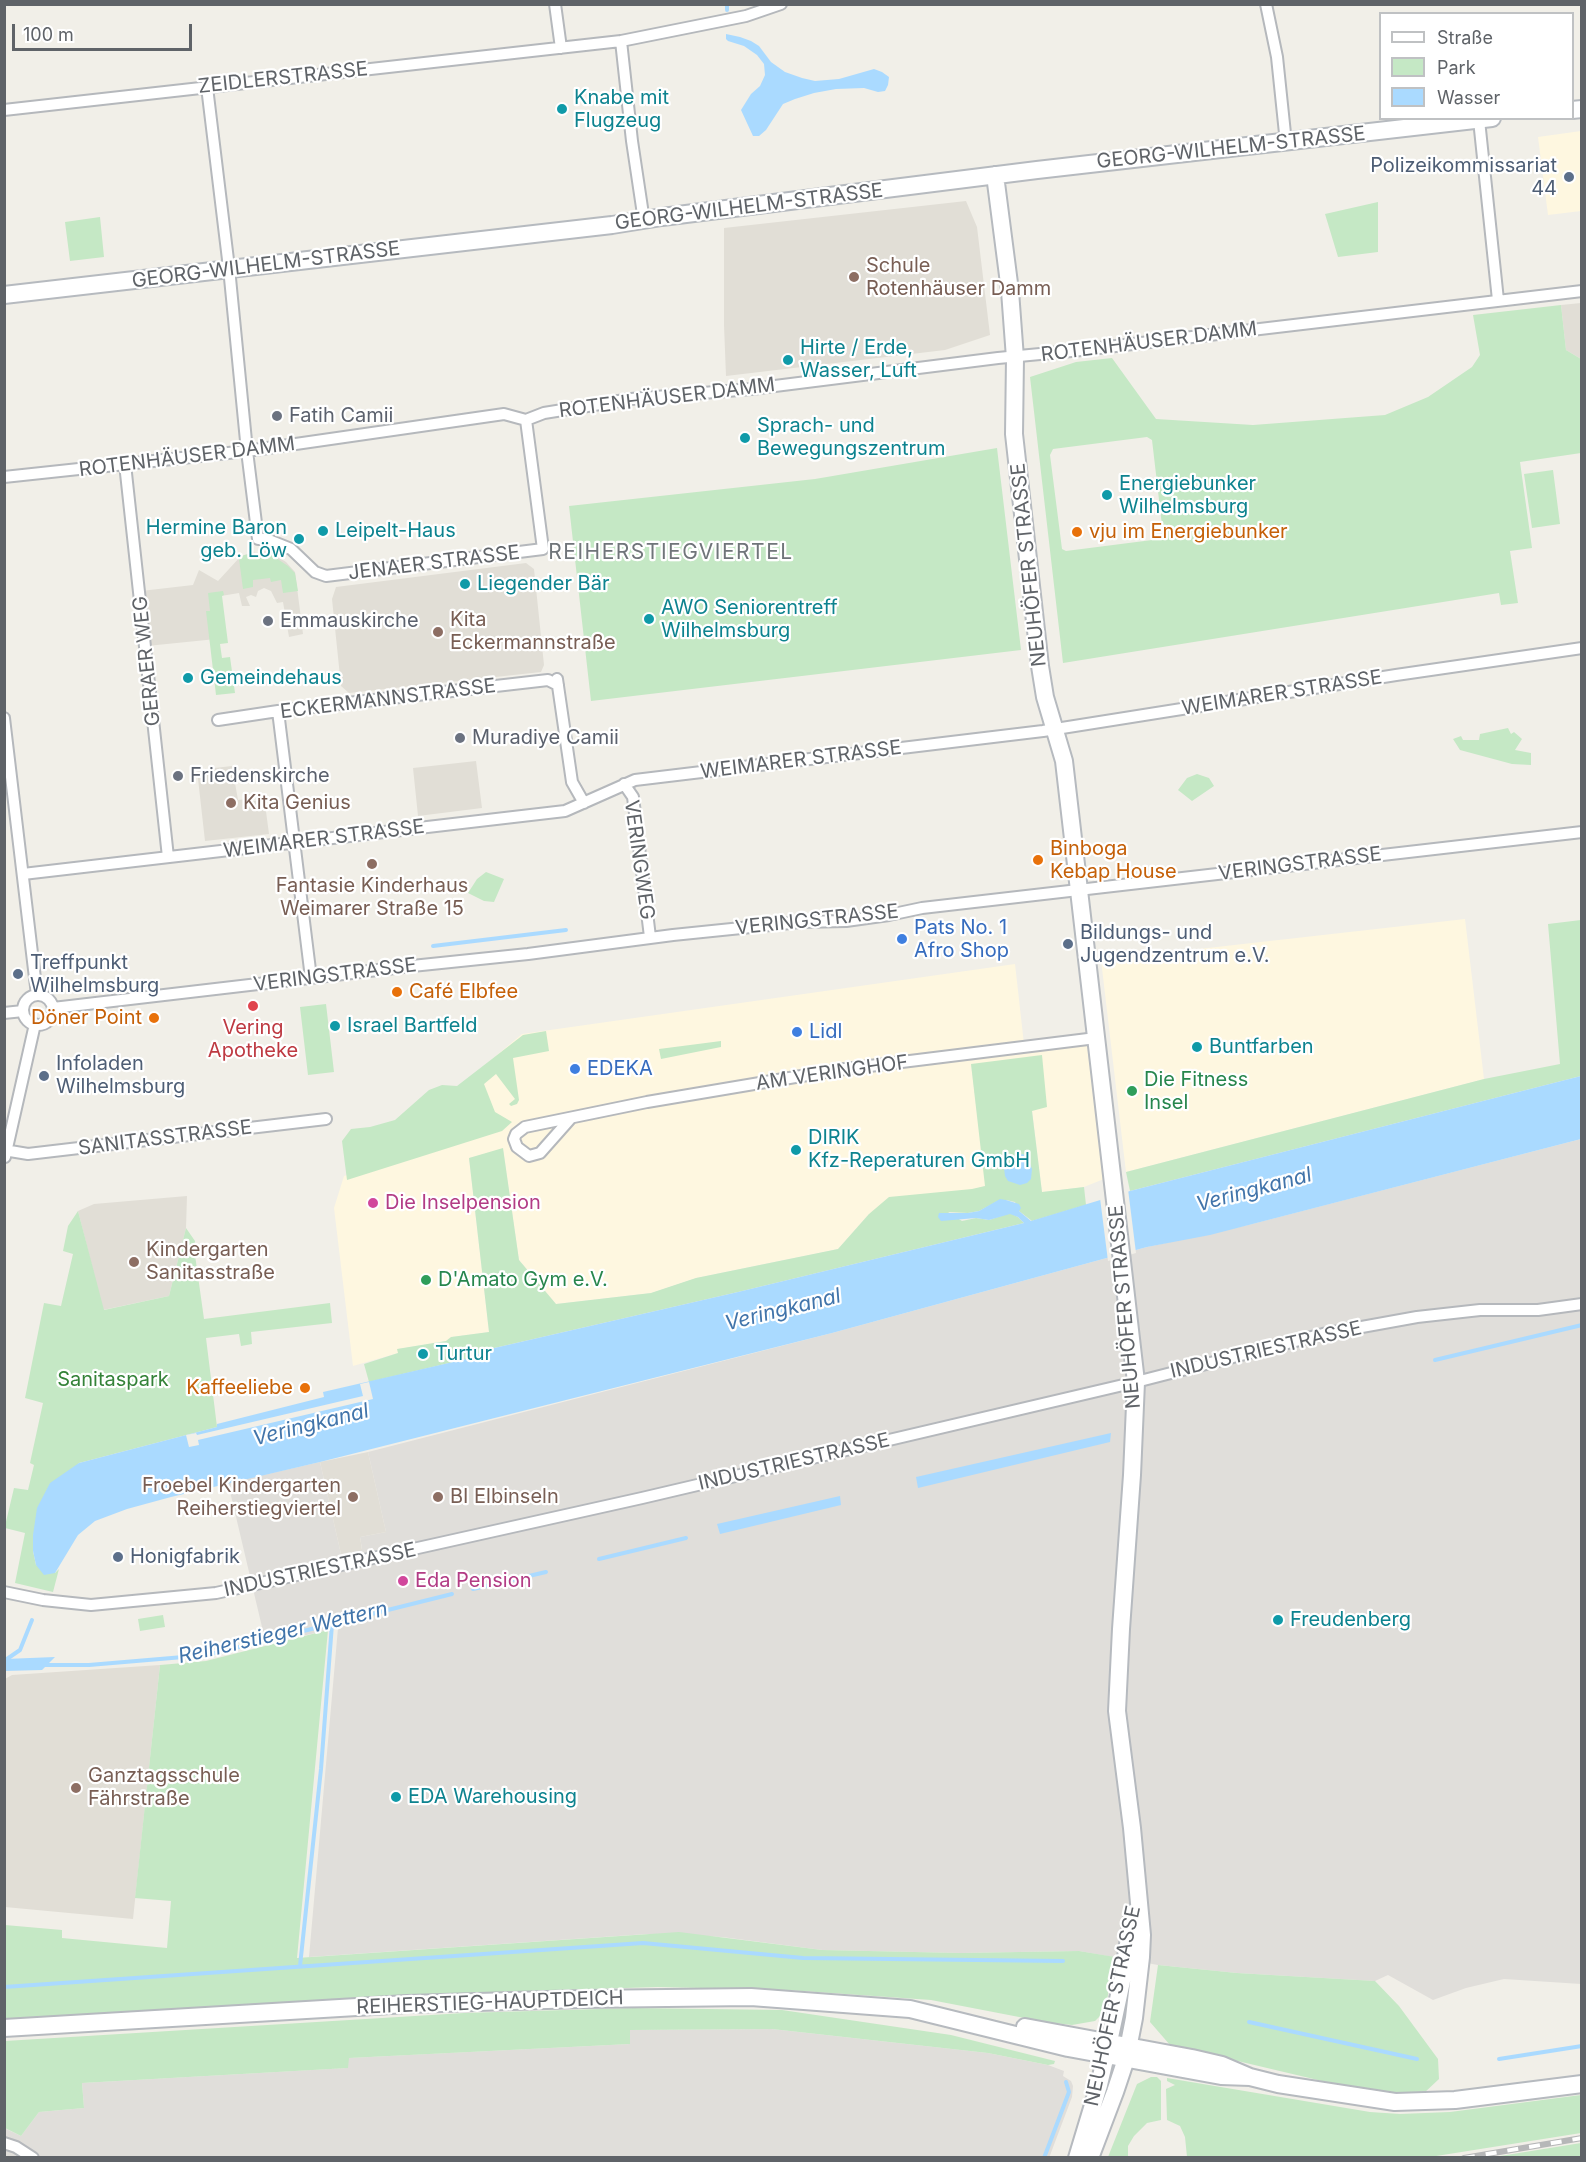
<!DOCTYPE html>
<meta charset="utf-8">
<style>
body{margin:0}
#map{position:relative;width:1586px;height:2162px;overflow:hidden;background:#f1efe8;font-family:Inter,sans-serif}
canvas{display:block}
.frame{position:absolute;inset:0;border:6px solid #5f6368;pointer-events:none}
.legend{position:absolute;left:1379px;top:12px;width:195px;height:108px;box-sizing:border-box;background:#fff;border:2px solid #bfc1c3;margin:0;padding:8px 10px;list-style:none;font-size:18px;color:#5f6368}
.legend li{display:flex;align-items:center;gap:12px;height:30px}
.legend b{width:30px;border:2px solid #bfc1c3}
.scale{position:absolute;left:12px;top:24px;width:180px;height:27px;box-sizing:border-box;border:3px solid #5f6368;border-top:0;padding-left:8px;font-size:18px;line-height:21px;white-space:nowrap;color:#5f6368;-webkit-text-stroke:4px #fff;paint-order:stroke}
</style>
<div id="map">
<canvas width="1586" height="2162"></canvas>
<div class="frame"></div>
<ul class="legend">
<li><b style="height:8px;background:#fff"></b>Straße</li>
<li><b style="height:16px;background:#c5e8c5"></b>Park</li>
<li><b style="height:16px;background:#aadaff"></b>Wasser</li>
</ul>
<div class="scale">100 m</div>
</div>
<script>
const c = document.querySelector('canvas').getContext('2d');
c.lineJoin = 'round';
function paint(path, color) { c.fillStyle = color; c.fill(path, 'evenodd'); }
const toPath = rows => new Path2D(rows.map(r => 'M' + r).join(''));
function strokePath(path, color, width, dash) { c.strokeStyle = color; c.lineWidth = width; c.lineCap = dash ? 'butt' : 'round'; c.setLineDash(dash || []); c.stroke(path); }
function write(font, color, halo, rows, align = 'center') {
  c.font = font + ' Inter,sans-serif'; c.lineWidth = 4.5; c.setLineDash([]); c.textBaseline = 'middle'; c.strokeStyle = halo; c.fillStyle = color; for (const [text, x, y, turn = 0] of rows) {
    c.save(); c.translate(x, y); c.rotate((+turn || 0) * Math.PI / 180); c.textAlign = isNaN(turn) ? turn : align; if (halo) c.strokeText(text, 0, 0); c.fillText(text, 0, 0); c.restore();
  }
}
paint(toPath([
 [1581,131,1581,211,1548,215,1538,137],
 [1465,919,1484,1079,1126,1172,1101,960],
 [1015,964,1024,1044,1086,1036,1104,1179,1084,1187,1042,1192,1032,1110,971,1064,986,1186,869,1214,838,1249,696,1278,651,1293,556,1304,519,1260,503,1149,469,1158,489,1332,452,1337,446,1341,398,1349,398,1353,353,1366,334,1208,344,1176,500,1127,478,1071,522,1034]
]), '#fef7e0');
paint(toPath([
 [1581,1139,1581,1984,1504,1979,1466,1988,1433,2000,1388,1975,1375,1981,1237,1973,1158,1965,1079,1951,960,1953,822,1950,722,1937,647,1934,309,1957,338,1628,266,1644,228,1483,320,1462,341,1554,362,1549,360,1537,386,1532,368,1452,832,1333,1147,1247,1248,1225],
 [772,2029,988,2053,1048,2065,1064,2071,1063,2076,1071,2081,1073,2086,1072,2097,1049,2158,5,2158,4,2128,21,2136,39,2112,84,2108,82,2083,347,2068,348,2058,630,2044,630,2030]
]), '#e0deda');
paint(toPath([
 [966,201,977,227,990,335,945,350,726,376,724,325,724,228],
 [1581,303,1581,359,1566,350,1561,305],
 [254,551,255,556,259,557,263,555,263,551,272,553,286,562,295,572,303,634,289,637,283,602,277,603,271,591,264,588,258,591,256,597,251,595,246,597,250,606,242,606,239,593,221,596,226,638,147,646,141,591,193,585,199,570,218,581,240,557],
 [526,563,534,569,544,665,541,672,349,693,341,686,332,599,336,587],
 [476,761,482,808,418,816,413,768],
 [232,766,238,800,247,799,248,802,261,800,261,804,265,804,269,834,205,841,197,770],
 [187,1196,186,1228,169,1296,103,1310,78,1211,94,1204],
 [368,1452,386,1532,360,1537,362,1550,341,1554,320,1462],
 [160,1665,133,1919,5,1907,5,1679,12,1675]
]), '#e1ded6');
paint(toPath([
 [1378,202,1378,252,1338,257,1325,214],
 [100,217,104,257,70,261,65,222],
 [1561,305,1566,350,1581,359,1581,453,1520,462,1532,548,1510,551,1518,603,1501,605,1499,593,1063,663,1030,377,1076,362,1112,358,1156,419,1253,425,1385,415,1428,397,1472,367,1480,355,1473,315],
 [1147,437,1152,440,1163,534,1160,539,1066,551,1062,549,1050,455,1053,449],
 [997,448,1021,650,591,701,569,506,815,479],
 [1553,470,1560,524,1532,528,1524,474],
 [252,554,257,558,270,554,288,566,295,573,298,591,283,593,281,580,271,582,270,578,253,580,253,587,243,589,239,559,244,555],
 [223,591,224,595,222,596,228,643,220,644,222,658,230,657,235,693,216,695,206,611,210,611,208,593],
 [1508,728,1511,734,1514,732,1522,739,1515,750,1531,753,1531,765,1512,764,1460,750,1453,739,1461,736,1463,740,1479,740,1480,734],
 [1197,774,1209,778,1214,786,1192,801,1178,790,1187,778],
 [486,872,504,879,494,902,484,901,468,893,477,879],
 [1581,920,1581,1076,1130,1191,1126,1172,1484,1079,1560,1064,1548,924],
 [326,1004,334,1072,308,1075,300,1007],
 [546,1031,549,1051,513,1058,519,1100,517,1104,511,1106,509,1104,515,1099,496,1074,484,1084,495,1112,512,1122,502,1131,347,1180,342,1141,351,1129,370,1127,395,1120,429,1090,442,1085,457,1086,523,1035],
 [721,1041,721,1047,661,1059,659,1049],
 [1042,1055,1047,1107,1032,1111,1042,1192,1084,1187,1086,1205,1032,1221,1019,1211,1015,1202,1006,1200,1000,1200,979,1211,968,1213,948,1212,962,1221,976,1218,989,1220,1010,1213,1018,1217,1024,1223,738,1292,490,1349,466,1359,369,1382,364,1364,398,1353,397,1349,446,1341,451,1337,489,1332,469,1158,503,1148,519,1260,556,1304,651,1293,696,1278,838,1249,869,1214,889,1197,972,1189,985,1186,971,1064],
 [78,1211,104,1310,169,1296,186,1228,195,1241,195,1255,204,1319,330,1303,332,1323,251,1332,252,1344,241,1346,239,1334,206,1338,217,1427,79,1463,33,1535,33,1551,36,1565,55,1573,59,1569,53,1592,15,1583,25,1533,5,1528,5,1526,14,1488,28,1490,34,1465,30,1463,43,1403,25,1398,44,1303,61,1306,73,1254,63,1251,68,1226],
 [163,1615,165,1627,140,1631,138,1619],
 [328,1630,297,1958,679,1932,822,1950,960,1953,1079,1951,1115,1957,1105,2011,1095,2021,1072,2025,1045,2022,931,2000,788,1990,658,1987,430,1994,5,2019,5,1925,62,1930,62,1938,167,1948,171,1901,135,1898,160,1665,206,1661],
 [1158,1965,1237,1973,1375,1981,1399,2006,1438,2059,1439,2079,1423,2094,1360,2090,1170,2045,1150,2022],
 [633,2008,782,2010,951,2035,1055,2061,1054,2064,1048,2065,988,2053,772,2029,630,2030,630,2044,349,2058,348,2068,82,2083,84,2108,39,2112,21,2136,5,2128,5,2041,464,2013],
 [1151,2077,1157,2077,1161,2081,1161,2120,1147,2123,1134,2136,1128,2146,1128,2157,1108,2157,1137,2084],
 [1167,2078,1370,2112,1400,2114,1450,2112,1581,2095,1581,2133,1430,2157,1187,2157,1185,2137,1180,2126,1167,2120,1166,2089,1175,2085,1167,2081],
 [1581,2143,1581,2157,1494,2157]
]), '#c5e8c5');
paint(toPath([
 [726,34,740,37,751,41,759,46,771,62,785,72,802,78,815,81,839,79,874,69,882,72,889,77,888,85,885,91,878,92,864,88,836,89,814,93,795,99,783,104,766,130,759,136,753,136,741,110,751,94,760,86,765,75,764,64,757,55,744,46,728,41,726,39],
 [1581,1076,1581,1139,1210,1235,1147,1247,832,1333,320,1462,171,1497,127,1509,95,1521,78,1535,55,1573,44,1575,36,1565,33,1551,33,1535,37,1508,50,1483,79,1463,217,1427,217,1424,324,1397,323,1392,466,1359,490,1349,738,1292,1024,1223,1018,1217,1010,1214,989,1220,976,1218,941,1221,938,1217,939,1213,968,1213,979,1211,1000,1199,1006,1200,1019,1204,1021,1208,1019,1211,1031,1221,1130,1191],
 [1023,1154,1029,1161,1032,1169,1031,1179,1027,1183,1020,1185,1008,1181,1005,1176,1004,1168,1016,1163,1018,1155],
 [1111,1433,1110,1442,918,1488,916,1477],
 [840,1496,841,1505,720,1534,717,1524],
 [55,1657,42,1670,5,1671,5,1659]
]), '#aadaff');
paint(toPath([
 [1128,1189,1136,1253,1108,1261,1100,1198],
 [369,1382,373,1399,198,1440,199,1445,189,1447,186,1435,196,1433,197,1435,363,1396,360,1384]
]), '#f1efe8');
strokePath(toPath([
 [727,10,727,4],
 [433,946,566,930],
 [1435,1360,1582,1325],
 [599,1559,686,1538],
 [473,1589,546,1572],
 [4,1661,20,1650,32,1620],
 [44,1665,89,1665,207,1655,452,1594],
 [300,1966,321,1769,332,1624],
 [4,1987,643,1943,803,1958,1063,1961],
 [1249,2022,1417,2059],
 [1499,2059,1582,2046],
 [1044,2158,1069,2092,1066,2082]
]), '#aadaff', 4);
const street = toPath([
 [555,4,561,48],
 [1266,4,1277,57,1286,143],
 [621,41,632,141,644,221],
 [207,87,229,268,247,451,258,539,266,539,291,549,315,572,326,576,543,549,526,420],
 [4,110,621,41,746,16,781,4],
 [1479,120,1498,300],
 [125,464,168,857],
 [4,477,247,451,504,414,526,420,544,413,631,399,751,389,998,358,1082,350,1582,291],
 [557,679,572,782,584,803],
 [278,711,311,978],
 [4,718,37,995],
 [218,720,278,711,548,680,558,685],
 [624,784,633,797,650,937],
 [23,874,565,811,635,780,1043,731,1396,675,1582,648],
 '23 1010a15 15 0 1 1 30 0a15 15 0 1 1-30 0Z',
 [53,1008,412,966,528,954,673,935,800,922,846,921,889,915,922,908,1582,832],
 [4,1013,23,1011],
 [571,1118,540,1153,529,1156,517,1147,514,1139,516,1134,525,1127,647,1102,837,1070,1096,1038],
 [4,1150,28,1154,326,1119],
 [5,1157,35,1024],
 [4,1592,43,1600,91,1605,216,1593,642,1498,1136,1382,1323,1334,1417,1317,1480,1310,1538,1310,1582,1304],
 [4,2143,16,2147,33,2158]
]);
const secondary = toPath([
 [1572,110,1582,109],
 [995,175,1010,291,1015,358,1014,434,1040,666,1045,697,1064,761,1136,1382,1132,1475,1121,1629,1117,1711,1132,1828,1142,1935,1141,1957,1134,2018,1126,2059,1115,2092,1090,2158],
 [4,295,612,225,662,217,1037,170,1492,118],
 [1025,2027,1192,2058,1222,2065,1250,2077,1278,2084,1395,2102,1455,2100,1582,2084],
 [4,2028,407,2004,582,1999,751,1997,910,2009,1068,2048,1221,2076,1250,2077],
 [1077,2158,1099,2085,1109,2042,1123,1976,1133,1913]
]);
strokePath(street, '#b5b8bc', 14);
strokePath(secondary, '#b6babf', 20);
strokePath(street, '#fff', 10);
strokePath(secondary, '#fff', 16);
const rail = toPath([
 [1464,2158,1582,2138]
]);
strokePath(rail, '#b6b7b8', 6);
strokePath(rail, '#fff', 4, [11]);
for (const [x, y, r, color] of [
 [562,109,6,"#0f9aa8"],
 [1569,177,6,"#5c6f8a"],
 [854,277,6,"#8d6e63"],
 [788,360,6,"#0f9aa8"],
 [277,416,6,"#6b7280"],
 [745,438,6,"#0f9aa8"],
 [1107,495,6,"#0f9aa8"],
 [323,531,6,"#0f9aa8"],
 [1077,532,6,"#e8710a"],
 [299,539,6,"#0f9aa8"],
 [465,584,6,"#0f9aa8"],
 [649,619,6,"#0f9aa8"],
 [268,621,6,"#6b7280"],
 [438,632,6,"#8d6e63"],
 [188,678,6,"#0f9aa8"],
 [460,738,6,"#6b7280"],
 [178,776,6,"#6b7280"],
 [231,803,6,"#8d6e63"],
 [1038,860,6,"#e8710a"],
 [372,864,6,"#8d6e63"],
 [902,939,6,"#3f7fe0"],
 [1068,944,6,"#5c6f8a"],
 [18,974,6,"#5c6f8a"],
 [397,992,6,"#e8710a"],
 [253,1006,6,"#e0444e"],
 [154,1018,6,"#e8710a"],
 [335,1026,6,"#0f9aa8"],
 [797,1032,6,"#3f7fe0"],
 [1197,1047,6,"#0f9aa8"],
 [575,1069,6,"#3f7fe0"],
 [44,1076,6,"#5c6f8a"],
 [1132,1091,6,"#2e9e5b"],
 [796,1150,6,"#0f9aa8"],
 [373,1203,6,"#d1479c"],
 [134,1262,6,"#8d6e63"],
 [426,1280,6,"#2e9e5b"],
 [423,1354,6,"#0f9aa8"],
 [305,1388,6,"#e8710a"],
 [353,1497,6,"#8d6e63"],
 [438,1497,6,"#8d6e63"],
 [118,1557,6,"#5c6f8a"],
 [403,1581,6,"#d1479c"],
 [1278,1620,6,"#0f9aa8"],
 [76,1788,6,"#8d6e63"],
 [396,1797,6,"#0f9aa8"]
]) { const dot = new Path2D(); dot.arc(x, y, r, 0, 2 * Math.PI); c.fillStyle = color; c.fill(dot); strokePath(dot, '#fff', 2); }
write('20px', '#5f6368', '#fff', [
 ["ZEIDLERSTRASSE",283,78,-6],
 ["GEORG-WILHELM-STRASSE",1231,148,-6],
 ["GEORG-WILHELM-STRASSE",749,207,-7],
 ["GEORG-WILHELM-STRASSE",266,265,-7],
 ["ROTENHÄUSER DAMM",1149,342,-7],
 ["ROTENHÄUSER DAMM",667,398,-7],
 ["ROTENHÄUSER DAMM",187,457,-7],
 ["JENAER STRASSE",434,563,-7],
 ["NEUHÖFER STRASSE",1029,565,-96],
 ["GERAER WEG",147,661,-96],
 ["WEIMARER STRASSE",1282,693,-9],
 ["ECKERMANNSTRASSE",388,699,-7],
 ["WEIMARER STRASSE",801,760,-7],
 ["WEIMARER STRASSE",324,839,-7],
 ["VERINGWEG",639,860,82],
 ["VERINGSTRASSE",1300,864,-7],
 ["VERINGSTRASSE",817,920,-6],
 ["VERINGSTRASSE",335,975,-7],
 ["AM VERINGHOF",832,1073,-8],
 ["SANITASSTRASSE",165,1138,-7],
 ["NEUHÖFER STRASSE",1125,1307,-95],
 ["INDUSTRIESTRASSE",1266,1350,-13],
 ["INDUSTRIESTRASSE",794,1462,-13],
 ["INDUSTRIESTRASSE",320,1570,-12],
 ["REIHERSTIEG-HAUPTDEICH",490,2003,-2],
 ["NEUHÖFER STRASSE",1113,2006,-78]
]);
write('20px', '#0d838f', '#fff', [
 ["Knabe mit",574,98],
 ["Flugzeug",574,121],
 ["Hirte / Erde,",800,348],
 ["Wasser, Luft",800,371],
 ["Sprach- und",757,426],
 ["Bewegungszentrum",757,449],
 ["Energiebunker",1119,484],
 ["Wilhelmsburg",1119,507],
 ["Hermine Baron",287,528,"right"],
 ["geb. Löw",287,551,"right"],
 ["Leipelt-Haus",335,531],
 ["Liegender Bär",477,584],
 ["AWO Seniorentreff",661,608],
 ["Wilhelmsburg",661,631],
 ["Gemeindehaus",200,678],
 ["Israel Bartfeld",347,1026],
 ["Buntfarben",1209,1047],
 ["DIRIK",808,1138],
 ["Kfz-Reperaturen GmbH",808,1161],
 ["Turtur",435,1354],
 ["Freudenberg",1290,1620],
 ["EDA Warehousing",408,1797]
], 'left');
write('20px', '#4e5e75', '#fff', [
 ["Polizeikommissariat",1557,166,"right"],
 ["44",1557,189,"right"],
 ["Bildungs- und",1080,933],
 ["Jugendzentrum e.V.",1080,956],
 ["Treffpunkt",30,963],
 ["Wilhelmsburg",30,986],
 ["Infoladen",56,1064],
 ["Wilhelmsburg",56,1087],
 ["Honigfabrik",130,1557]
], 'left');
write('20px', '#785e54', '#fff', [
 ["Schule",866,266],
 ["Rotenhäuser Damm",866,289],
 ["Kita",450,620],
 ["Eckermannstraße",450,643],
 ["Kita Genius",243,803],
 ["Fantasie Kinderhaus",372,886,"center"],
 ["Weimarer Straße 15",372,909,"center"],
 ["Kindergarten",146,1250],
 ["Sanitasstraße",146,1273],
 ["Froebel Kindergarten",341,1486,"right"],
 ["Reiherstiegviertel",341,1509,"right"],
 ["BI Elbinseln",450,1497],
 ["Ganztagsschule",88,1776],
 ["Fährstraße",88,1799]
], 'left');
write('20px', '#5b616d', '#fff', [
 ["Fatih Camii",289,416],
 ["Emmauskirche",280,621],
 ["Muradiye Camii",472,738],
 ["Friedenskirche",190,776]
], 'left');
write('20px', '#c56008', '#fff', [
 ["vju im Energiebunker",1089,532],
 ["Binboga",1050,849],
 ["Kebap House",1050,872],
 ["Café Elbfee",409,992],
 ["Döner Point",142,1018,"right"],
 ["Kaffeeliebe",293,1388,"right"]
], 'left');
write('20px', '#366cbe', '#fff', [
 ["Pats No. 1",914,928],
 ["Afro Shop",914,951],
 ["Lidl",809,1032],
 ["EDEKA",587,1069]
], 'left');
write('20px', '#be3a42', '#fff', [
 ["Vering",253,1028],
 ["Apotheke",253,1051]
]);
write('20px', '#27864d', '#fff', [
 ["Die Fitness",1144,1080],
 ["Insel",1144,1103],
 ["D'Amato Gym e.V.",438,1280]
], 'left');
write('20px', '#b23c85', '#fff', [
 ["Die Inselpension",385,1203],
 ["Eda Pension",415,1581]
], 'left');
write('20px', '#348238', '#fff', [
 ["Sanitaspark",113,1380]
]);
c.letterSpacing = '1.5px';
write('21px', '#70757a', '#fff', [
 ["REIHERSTIEGVIERTEL",671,553]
]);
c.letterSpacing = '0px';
write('italic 21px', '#4174aa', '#fff', [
 ["Veringkanal",1254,1190,-15],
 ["Veringkanal",783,1310,-14],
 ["Veringkanal",311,1425,-14],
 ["Reiherstieger Wettern",283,1633,-13]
]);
</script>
